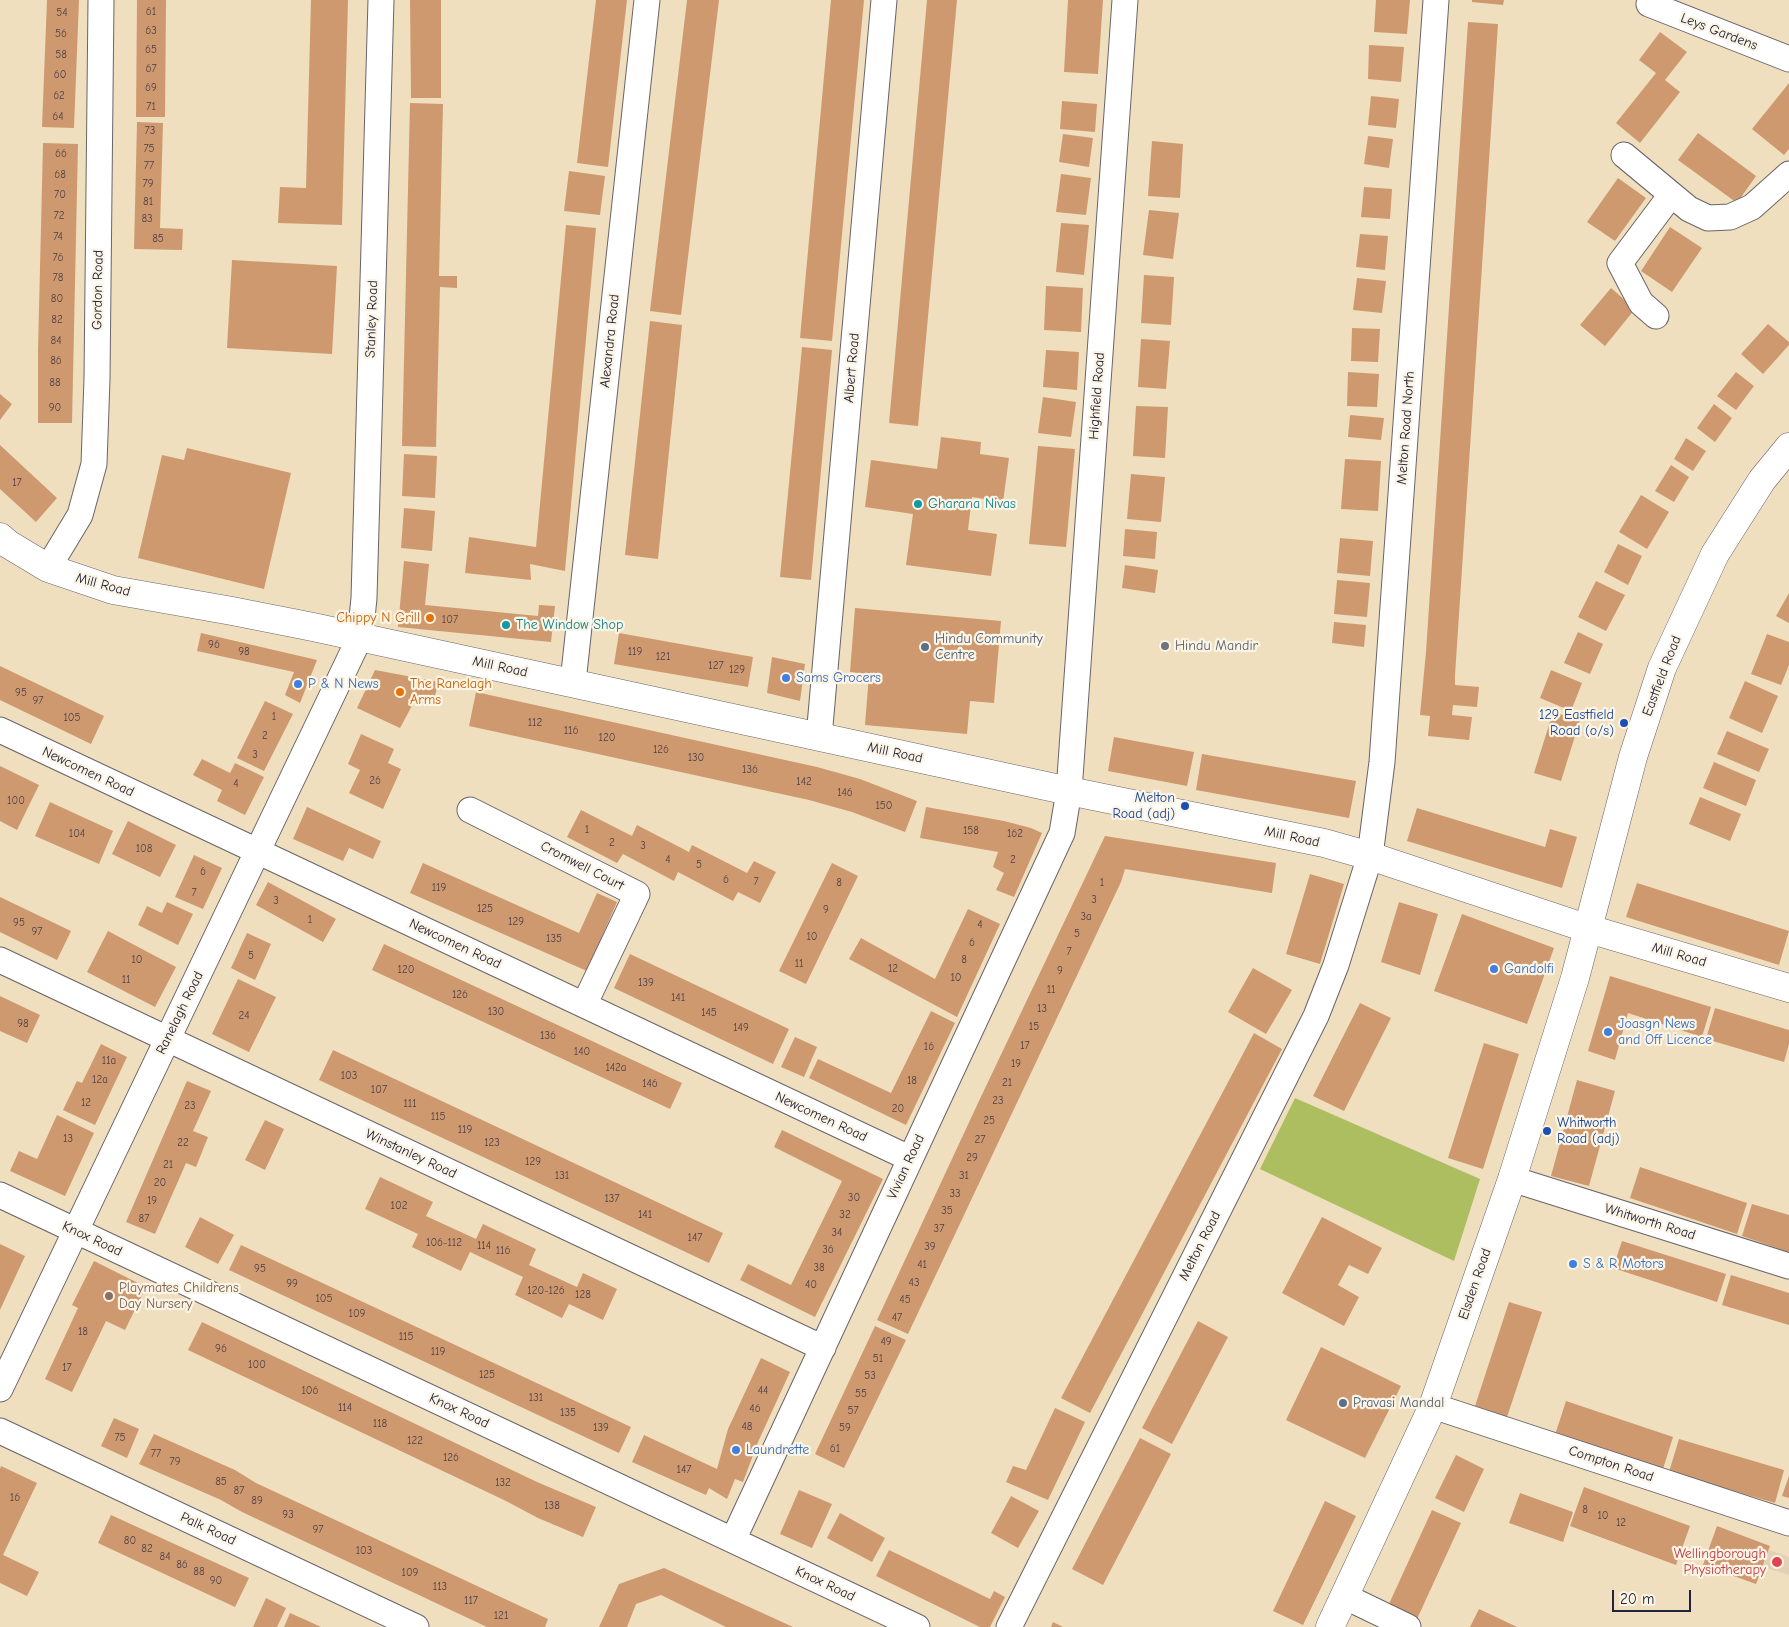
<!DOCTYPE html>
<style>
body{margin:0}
#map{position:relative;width:1789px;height:1627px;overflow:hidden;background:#efdfbe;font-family:"Comic Neue",sans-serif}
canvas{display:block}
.scale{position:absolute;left:1612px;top:1590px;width:79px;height:22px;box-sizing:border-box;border:2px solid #22223b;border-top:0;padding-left:6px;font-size:15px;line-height:18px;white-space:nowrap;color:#22223b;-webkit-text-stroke:4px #fcf5e5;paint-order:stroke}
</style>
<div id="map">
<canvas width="1789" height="1627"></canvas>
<div class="scale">20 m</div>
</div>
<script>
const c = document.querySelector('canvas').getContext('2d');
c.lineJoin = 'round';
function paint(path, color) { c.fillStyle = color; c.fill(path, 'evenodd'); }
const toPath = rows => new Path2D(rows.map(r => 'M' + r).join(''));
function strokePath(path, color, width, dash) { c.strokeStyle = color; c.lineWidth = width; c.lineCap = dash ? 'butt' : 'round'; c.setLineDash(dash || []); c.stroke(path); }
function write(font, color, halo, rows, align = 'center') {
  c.font = font + ' "Comic Neue",sans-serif'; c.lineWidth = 4.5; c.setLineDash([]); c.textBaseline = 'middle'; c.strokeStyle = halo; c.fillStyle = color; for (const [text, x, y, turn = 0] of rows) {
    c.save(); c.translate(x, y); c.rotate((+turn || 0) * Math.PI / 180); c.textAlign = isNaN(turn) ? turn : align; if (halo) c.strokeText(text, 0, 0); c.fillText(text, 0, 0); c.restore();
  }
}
paint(toPath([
 [1769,1550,1789,1557,1789,1575,1763,1567]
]), '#e4d1b5');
paint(toPath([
 [1295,1098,1480,1179,1454,1261,1260,1169]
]), '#adbe61');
paint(toPath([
 [47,0,79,0,74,128,42,127],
 [137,0,166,0,165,117,136,117],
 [311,0,348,0,342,225,278,223,280,187,306,188],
 [410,0,441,0,441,98,411,98],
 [596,0,627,0,608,167,577,163],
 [687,0,719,0,681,315,650,311],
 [831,0,864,0,832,341,800,338],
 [927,0,957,0,918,426,889,423],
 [1068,0,1103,0,1098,74,1064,72],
 [1376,0,1410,0,1407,34,1374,32],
 [1472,0,1504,0,1503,5,1472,2],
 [1468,22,1498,24,1455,675,1455,685,1479,687,1477,707,1453,705,1452,715,1472,717,1469,740,1428,736,1430,716,1420,715,1426,652],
 [1660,32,1687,52,1665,80,1680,92,1640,143,1616,123,1656,73,1639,60],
 [1369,45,1404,47,1401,82,1368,79],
 [1789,83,1789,149,1784,155,1752,129],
 [1371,96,1399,99,1396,128,1368,125],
 [1062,101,1097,104,1095,132,1060,129],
 [410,103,443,104,439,276,457,276,457,288,440,287,436,447,402,446],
 [137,122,163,123,160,228,183,229,182,250,134,249],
 [1698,133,1756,176,1737,203,1678,160],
 [1063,134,1093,138,1089,167,1059,162],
 [1368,136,1393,139,1389,168,1364,164],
 [1152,141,1183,144,1180,198,1148,196],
 [43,143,78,144,72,423,38,423,38,351],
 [569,171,605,176,600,215,564,211],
 [1061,174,1091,178,1086,215,1056,212],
 [1618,178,1646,198,1615,241,1587,222],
 [1364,187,1392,189,1390,219,1361,217],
 [1149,210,1179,213,1173,259,1143,255],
 [1061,223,1089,225,1084,275,1056,272],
 [566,225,596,228,565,571,530,564,531,580,465,573,469,537,536,547],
 [1670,227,1702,248,1672,292,1641,271],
 [1360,234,1388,236,1385,270,1356,267],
 [232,260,337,266,332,354,227,348],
 [1144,275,1174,277,1171,325,1141,323],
 [1357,278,1386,281,1382,313,1353,310],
 [1046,286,1083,288,1081,332,1044,330],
 [1611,288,1635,309,1605,346,1580,325],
 [650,321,682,325,658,559,625,555],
 [1768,324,1789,342,1789,345,1763,374,1741,354],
 [1352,328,1380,329,1378,362,1351,361],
 [1141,339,1170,341,1166,389,1138,387],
 [802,347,832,350,811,580,780,577],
 [1046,350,1079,352,1077,390,1043,387],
 [1348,372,1379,374,1377,407,1347,406],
 [1736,372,1754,386,1736,410,1717,396],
 [0,394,12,404,0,420],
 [1043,397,1076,402,1071,437,1038,433],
 [1714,404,1732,418,1715,442,1697,428],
 [1136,406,1168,407,1165,458,1133,456],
 [1350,415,1384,418,1381,440,1348,437],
 [941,437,981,442,980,454,1009,458,1003,502,972,497,968,530,997,534,991,576,906,565,913,514,865,507,871,460,937,469],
 [1686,438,1706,451,1693,471,1674,459],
 [0,445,57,498,36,522,0,489],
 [1038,446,1075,449,1066,547,1029,544],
 [187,448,291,473,264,589,138,558,162,455,184,460],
 [404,454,437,456,435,498,402,496],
 [1345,459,1381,461,1378,511,1341,509],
 [1671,465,1689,477,1674,502,1655,491],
 [1131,474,1165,477,1161,522,1127,519],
 [1641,495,1669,512,1647,549,1619,532],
 [404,508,435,511,432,551,401,548],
 [1125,529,1157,532,1155,559,1123,556],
 [1340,538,1373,541,1370,576,1337,573],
 [1618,544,1642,556,1628,585,1604,572],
 [404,561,429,564,425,605,538,616,539,605,555,606,551,642,398,627],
 [1125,565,1158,570,1155,593,1122,588],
 [1337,580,1370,583,1367,617,1334,614],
 [1596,581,1625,595,1606,631,1578,617],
 [1789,593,1789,623,1776,616],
 [855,608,1001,621,994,703,970,701,967,734,865,725,869,674,850,672],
 [1334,622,1366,625,1364,647,1332,643],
 [1578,632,1603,644,1590,674,1564,663],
 [201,633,317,660,300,703,285,695,294,672,197,651],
 [619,633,753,657,748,687,614,664],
 [1767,634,1789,642,1789,665,1781,685,1751,674],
 [772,657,805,664,800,701,767,693],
 [0,666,104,716,91,744,0,700],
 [375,670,439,682,432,705,414,702,400,728,357,708],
 [1551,670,1582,683,1571,711,1540,698],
 [1745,681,1778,696,1762,733,1729,718],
 [476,692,817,767,860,779,917,801,905,832,852,812,809,800,469,726],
 [265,701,293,714,264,771,237,758],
 [1553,712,1580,720,1561,781,1534,773],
 [1727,731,1769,749,1759,772,1717,754],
 [361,734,394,749,388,763,401,769,383,809,349,793,360,770,348,764],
 [1114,737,1194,752,1187,786,1108,771],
 [1202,754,1356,781,1349,818,1196,790],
 [202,759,230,773,235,763,264,777,245,815,217,801,222,790,193,775],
 [1714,762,1756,780,1746,806,1703,788],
 [0,766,39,785,17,830,0,821],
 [1700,797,1741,814,1730,841,1689,824],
 [50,802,113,831,99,864,35,836],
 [307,807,381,841,373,859,349,848,343,861,293,839],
 [926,807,1004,821,1031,828,1042,833,1014,897,996,890,1004,873,993,867,998,852,920,838],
 [1417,808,1545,847,1550,829,1577,837,1562,888,1407,841],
 [581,810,632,836,637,825,689,852,692,845,747,873,754,861,776,872,760,903,738,892,733,901,678,872,674,881,623,854,617,863,567,837],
 [128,821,176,845,160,877,112,854],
 [1105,836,1276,863,1272,893,1125,869,1121,882,908,1334,877,1320,978,1103],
 [194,855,222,868,203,909,175,897],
 [423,863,579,933,597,893,617,902,587,971,410,893],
 [832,863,858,876,806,984,779,971],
 [1310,874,1344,884,1320,964,1286,954],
 [268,882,336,919,323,942,256,905],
 [1637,883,1789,931,1779,965,1626,917],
 [0,897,71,931,57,960,0,932],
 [167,902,193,914,178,945,138,925,147,906,162,913],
 [1399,902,1438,914,1420,975,1381,962],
 [968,909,1000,924,957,1017,849,959,861,938,935,979],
 [1462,914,1554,948,1527,1024,1434,991],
 [108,931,176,967,155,1007,87,972],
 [247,933,271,944,255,980,231,968],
 [384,944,682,1083,670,1109,372,970],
 [630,954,789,1029,773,1064,614,988],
 [1253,968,1292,990,1266,1034,1228,1012],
 [1610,976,1711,1007,1702,1037,1628,1013,1615,1060,1588,1051],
 [238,979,276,997,249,1052,212,1034],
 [0,996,40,1015,27,1043,0,1031],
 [1360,1003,1391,1018,1344,1111,1313,1096],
 [1715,1008,1789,1030,1789,1044,1784,1062,1706,1039],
 [931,1011,955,1023,906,1125,809,1078,818,1059,891,1093],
 [1254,1033,1282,1049,1090,1413,1061,1398],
 [795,1037,817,1047,804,1077,781,1067],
 [1484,1043,1519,1054,1483,1169,1448,1158],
 [101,1044,127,1057,95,1125,63,1110,77,1081,82,1083],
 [333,1050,723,1233,709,1263,319,1080],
 [1577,1080,1615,1091,1589,1186,1551,1176],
 [187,1081,211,1091,193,1131,208,1137,196,1167,186,1163,155,1234,126,1222],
 [57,1115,94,1133,65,1196,10,1171,19,1151,37,1159],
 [265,1120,284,1129,265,1170,245,1160],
 [782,1130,883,1179,815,1317,740,1280,748,1264,791,1285,842,1181,774,1147],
 [1640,1167,1747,1203,1737,1234,1630,1198],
 [380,1177,433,1202,426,1216,476,1239,483,1224,536,1249,529,1265,577,1287,583,1273,617,1289,603,1320,569,1304,562,1318,515,1295,523,1277,470,1252,461,1271,412,1247,418,1234,365,1209],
 [1752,1204,1789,1215,1789,1252,1742,1236],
 [200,1217,234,1235,218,1264,185,1247],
 [1322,1217,1382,1248,1368,1274,1349,1265,1338,1285,1359,1297,1344,1326,1282,1293],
 [1622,1241,1726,1274,1717,1302,1613,1268],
 [0,1244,25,1256,0,1310],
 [241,1245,631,1427,619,1453,229,1270],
 [94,1261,146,1287,125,1330,106,1321,72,1392,45,1379,78,1308,72,1305],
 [1731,1275,1789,1293,1789,1325,1722,1305],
 [1509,1302,1542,1312,1507,1417,1475,1406],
 [1198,1321,1228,1337,1172,1444,1142,1428],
 [202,1322,537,1482,596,1507,583,1537,538,1518,506,1501,188,1350],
 [875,1326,906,1340,844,1468,815,1454],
 [1321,1347,1401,1386,1365,1458,1286,1420],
 [761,1358,790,1372,758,1442,743,1482,735,1479,727,1499,709,1488,706,1495,632,1462,644,1435,717,1469,728,1429],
 [1566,1401,1673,1437,1663,1469,1555,1435],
 [1055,1408,1085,1422,1048,1500,1006,1482,1013,1466,1026,1470],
 [114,1418,139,1429,127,1458,101,1446],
 [154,1434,235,1470,256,1483,548,1619,545,1627,487,1627,242,1512,221,1500,139,1464],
 [1140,1438,1171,1454,1103,1585,1072,1569],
 [1679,1439,1784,1470,1775,1503,1669,1472],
 [1456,1455,1484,1469,1464,1512,1435,1498],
 [1,1466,37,1483,3,1555,39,1572,27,1596,0,1583,0,1469],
 [1789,1476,1789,1498,1782,1496],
 [1584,1487,1690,1526,1676,1565,1570,1526],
 [799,1490,832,1504,812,1548,780,1534],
 [1520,1493,1573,1512,1563,1542,1509,1523],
 [1011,1496,1039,1511,1018,1548,991,1533],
 [1325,1501,1356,1516,1303,1625,1273,1611],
 [1432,1510,1461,1523,1417,1619,1388,1606],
 [840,1513,885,1538,872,1562,827,1538],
 [111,1515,249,1578,235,1607,98,1543],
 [1717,1526,1770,1546,1756,1584,1703,1565],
 [889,1550,990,1599,994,1591,1005,1597,990,1627,980,1627,876,1576],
 [664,1568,793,1627,726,1627,661,1595,636,1604,627,1627,599,1627,619,1584],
 [266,1598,286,1608,277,1627,253,1627],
 [1479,1609,1496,1617,1517,1627,1470,1627],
 [290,1613,308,1621,321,1627,284,1627],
 [1053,1622,1063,1627,1051,1627]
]), '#cf996f');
const street = toPath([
 [1649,4,1789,59],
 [1624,155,1689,209,1708,218,1730,217,1752,207,1789,174],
 [1656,316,1641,303,1620,263,1671,195],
 [48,568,80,515,94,464,97,379,101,0],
 [573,682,647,0],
 [0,730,909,1158],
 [819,737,884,0],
 [470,810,637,894,584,1005],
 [0,960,823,1348],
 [1512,1179,1789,1266],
 [0,1195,917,1627],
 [0,1389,360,637,364,598,381,0],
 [1433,1406,1789,1523],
 [0,1431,416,1627],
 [733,1540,1062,833,1069,791,1125,0],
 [1344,1596,1408,1627],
 [1009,1627,1316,1016,1336,965,1370,856,1382,762,1436,0]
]);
const secondary = toPath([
 [0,537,8,544,48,568,113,590,232,611,313,627,1069,791,1324,843,1370,856,1589,929,1789,988],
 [1330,1627,1433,1406,1512,1179,1575,978,1633,757,1662,668,1715,554,1762,480,1789,447]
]);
strokePath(street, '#6a6469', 27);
strokePath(secondary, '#6a6469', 29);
strokePath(street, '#fff', 25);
strokePath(secondary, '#fff', 28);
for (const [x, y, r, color] of [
 [918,504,5,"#0f9aa8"],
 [430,618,5,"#e8710a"],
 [506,625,5,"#0f9aa8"],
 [1165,646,5,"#6b7280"],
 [925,647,5,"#5c6f8a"],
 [786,678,5,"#3f7fe0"],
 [298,684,5,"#3f7fe0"],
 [400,692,5,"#e8710a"],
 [1624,723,5,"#1a4fb4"],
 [1185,806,5,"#1a4fb4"],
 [1494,969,5,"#3f7fe0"],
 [1608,1032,5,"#3f7fe0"],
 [1547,1131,5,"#1a4fb4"],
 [1573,1264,5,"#3f7fe0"],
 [109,1296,5,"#8d6e63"],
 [1343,1403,5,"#5c6f8a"],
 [736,1450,5,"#3f7fe0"],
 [1777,1562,6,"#e0444e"]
]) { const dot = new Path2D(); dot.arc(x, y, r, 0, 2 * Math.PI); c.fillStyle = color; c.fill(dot); strokePath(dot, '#fcf5e5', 2); }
write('11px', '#4d4048', null, [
 ["61",151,12],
 ["54",62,13],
 ["63",151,31],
 ["56",61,34],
 ["65",151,50],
 ["58",61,55],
 ["67",151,69],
 ["60",60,75],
 ["69",151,88],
 ["62",59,96],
 ["71",151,107],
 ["64",58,117],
 ["73",150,131],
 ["75",149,149],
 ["66",61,154],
 ["77",149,166],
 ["68",60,175],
 ["79",148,184],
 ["70",60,195],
 ["81",148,202],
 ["72",59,216],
 ["83",147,219],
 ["74",58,237],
 ["85",158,239],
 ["76",58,258],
 ["78",58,278],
 ["80",57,299],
 ["82",57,320],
 ["84",56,341],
 ["86",56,361],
 ["88",55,383],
 ["90",55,408],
 ["17",17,483],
 ["107",450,620],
 ["96",214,645],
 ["98",244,652],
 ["119",635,652],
 ["121",663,657],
 ["127",716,666],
 ["129",737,670],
 ["95",21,693],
 ["97",38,701],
 ["1",274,717],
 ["105",72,718],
 ["112",535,723],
 ["116",571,731],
 ["2",265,736],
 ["120",607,738],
 ["126",661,750],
 ["3",255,755],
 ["130",696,758],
 ["136",750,770],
 ["26",375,781],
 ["142",804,782],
 ["4",236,784],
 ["146",845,793],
 ["100",16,801],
 ["150",884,806],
 ["1",587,830],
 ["158",971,831],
 ["104",77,834],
 ["162",1015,834],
 ["2",612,843],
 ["3",643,846],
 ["108",144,849],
 ["4",668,860],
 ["2",1013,860],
 ["5",699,865],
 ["6",203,872],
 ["6",726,880],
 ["7",756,882],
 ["8",839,883],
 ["1",1102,883],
 ["119",439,888],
 ["7",194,893],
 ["3",1094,900],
 ["3",276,901],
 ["125",485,909],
 ["9",826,910],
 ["3a",1086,917],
 ["1",310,920],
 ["129",516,922],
 ["95",19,923],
 ["4",980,925],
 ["97",37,932],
 ["5",1077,934],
 ["10",812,937],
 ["135",554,939],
 ["6",972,943],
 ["7",1069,952],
 ["5",251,956],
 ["10",137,960],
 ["8",964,960],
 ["11",799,964],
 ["12",893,969],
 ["120",406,970],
 ["9",1060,971],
 ["10",956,978],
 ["11",126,980],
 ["139",646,983],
 ["11",1051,990],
 ["126",460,995],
 ["141",678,998],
 ["13",1042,1009],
 ["130",496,1012],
 ["145",709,1013],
 ["24",244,1016],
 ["98",23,1024],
 ["15",1034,1027],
 ["149",741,1028],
 ["136",548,1036],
 ["17",1025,1046],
 ["16",929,1047],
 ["140",582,1052],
 ["11a",109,1061],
 ["19",1016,1064],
 ["142a",616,1068],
 ["103",349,1076],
 ["12a",100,1080],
 ["18",912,1081],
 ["21",1007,1083],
 ["146",650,1084],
 ["107",379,1090],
 ["23",998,1101],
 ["12",86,1103],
 ["111",410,1104],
 ["23",190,1106],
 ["20",898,1109],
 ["115",438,1117],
 ["25",989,1121],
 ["119",465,1130],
 ["13",68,1139],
 ["27",980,1140],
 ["22",183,1143],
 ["123",492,1143],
 ["29",972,1158],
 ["129",533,1162],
 ["21",168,1165],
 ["131",562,1176],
 ["31",964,1176],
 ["20",160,1183],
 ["33",955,1194],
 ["30",854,1198],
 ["137",612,1199],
 ["19",152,1201],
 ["102",399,1206],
 ["35",947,1211],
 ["141",645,1215],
 ["32",845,1215],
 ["87",144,1219],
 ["37",939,1229],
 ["34",837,1233],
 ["147",695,1238],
 ["106-112",444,1243],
 ["114",484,1246],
 ["39",930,1247],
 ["36",828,1250],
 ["116",503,1251],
 ["41",922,1265],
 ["38",819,1268],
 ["95",260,1269],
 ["43",914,1283],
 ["99",292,1284],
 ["40",811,1285],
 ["120-126",546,1291],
 ["128",583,1295],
 ["105",324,1299],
 ["45",905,1300],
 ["109",357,1314],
 ["47",897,1318],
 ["18",83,1332],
 ["115",406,1337],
 ["49",886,1342],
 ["96",221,1349],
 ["119",438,1352],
 ["51",878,1359],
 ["100",257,1365],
 ["17",67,1368],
 ["125",487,1375],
 ["53",870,1376],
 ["106",310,1391],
 ["44",763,1391],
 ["55",861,1394],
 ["131",536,1398],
 ["114",345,1408],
 ["46",755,1409],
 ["57",853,1411],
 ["135",568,1413],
 ["118",380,1424],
 ["48",747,1427],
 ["139",601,1428],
 ["59",845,1428],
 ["75",120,1438],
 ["122",415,1441],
 ["61",835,1449],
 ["77",156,1454],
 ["126",451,1458],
 ["79",175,1462],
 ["147",684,1470],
 ["85",221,1482],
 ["132",503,1483],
 ["87",239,1491],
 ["16",15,1498],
 ["89",257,1501],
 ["138",552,1506],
 ["8",1585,1510],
 ["93",288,1515],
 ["10",1603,1516],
 ["12",1621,1523],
 ["97",318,1530],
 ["80",130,1541],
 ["82",147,1549],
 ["103",364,1551],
 ["84",165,1557],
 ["86",182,1565],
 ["88",199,1572],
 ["109",410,1573],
 ["90",216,1581],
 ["113",440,1587],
 ["117",471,1601],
 ["121",501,1616]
]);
write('14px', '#22223b', '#fcf5e5', [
 ["Leys Gardens",1719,32,21],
 ["Gordon Road",98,290,-89],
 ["Stanley Road",372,319,-88],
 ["Alexandra Road",610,341,-84],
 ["Albert Road",852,368,-85],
 ["Highfield Road",1097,396,-86],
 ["Melton Road North",1406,428,-86],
 ["Mill Road",103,585,15],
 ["Mill Road",500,667,12],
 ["Eastfield Road",1662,676,-69],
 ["Mill Road",895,753,12],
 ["Newcomen Road",88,772,25],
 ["Mill Road",1292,837,12],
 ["Cromwell Court",582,866,27],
 ["Newcomen Road",455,944,25],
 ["Mill Road",1679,955,16],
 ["Ranelagh Road",180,1013,-64],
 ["Newcomen Road",821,1117,25],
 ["Winstanley Road",411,1154,25],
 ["Vivian Road",906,1167,-65],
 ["Whitworth Road",1650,1222,17],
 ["Knox Road",92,1239,25],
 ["Melton Road",1200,1246,-63],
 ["Elsden Road",1475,1284,-71],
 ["Knox Road",459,1411,25],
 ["Compton Road",1611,1464,18],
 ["Palk Road",208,1529,25],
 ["Knox Road",825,1584,25]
]);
write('14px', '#0d838f', '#fcf5e5', [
 ["Gharana Nivas",928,504],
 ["The Window Shop",516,625]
], 'left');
write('14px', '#c56008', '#fcf5e5', [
 ["Chippy N Grill",420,618],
 ["The Ranelagh",410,684,"left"],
 ["Arms",410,700,"left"]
], 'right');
write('14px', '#4e5e75', '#fcf5e5', [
 ["Hindu Community",935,639],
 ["Centre",935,655],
 ["Pravasi Mandal",1353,1403]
], 'left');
write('14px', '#5b616d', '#fcf5e5', [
 ["Hindu Mandir",1175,646]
], 'left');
write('14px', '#366cbe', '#fcf5e5', [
 ["Sams Grocers",796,678],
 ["P & N News",308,684],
 ["Gandolfi",1504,969],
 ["Joasgn News",1618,1024],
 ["and Off Licence",1618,1040],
 ["S & R Motors",1583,1264],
 ["Laundrette",746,1450]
], 'left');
write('14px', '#164399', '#fcf5e5', [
 ["129 Eastfield",1614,715],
 ["Road (o/s)",1614,731],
 ["Melton",1175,798],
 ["Road (adj)",1175,814],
 ["Whitworth",1557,1123,"left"],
 ["Road (adj)",1557,1139,"left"]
], 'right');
write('14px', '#785e54', '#fcf5e5', [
 ["Playmates Childrens",119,1288],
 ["Day Nursery",119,1304]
], 'left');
write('14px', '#be3a42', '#fcf5e5', [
 ["Wellingborough",1766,1554],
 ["Physiotherapy",1766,1570]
], 'right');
</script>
